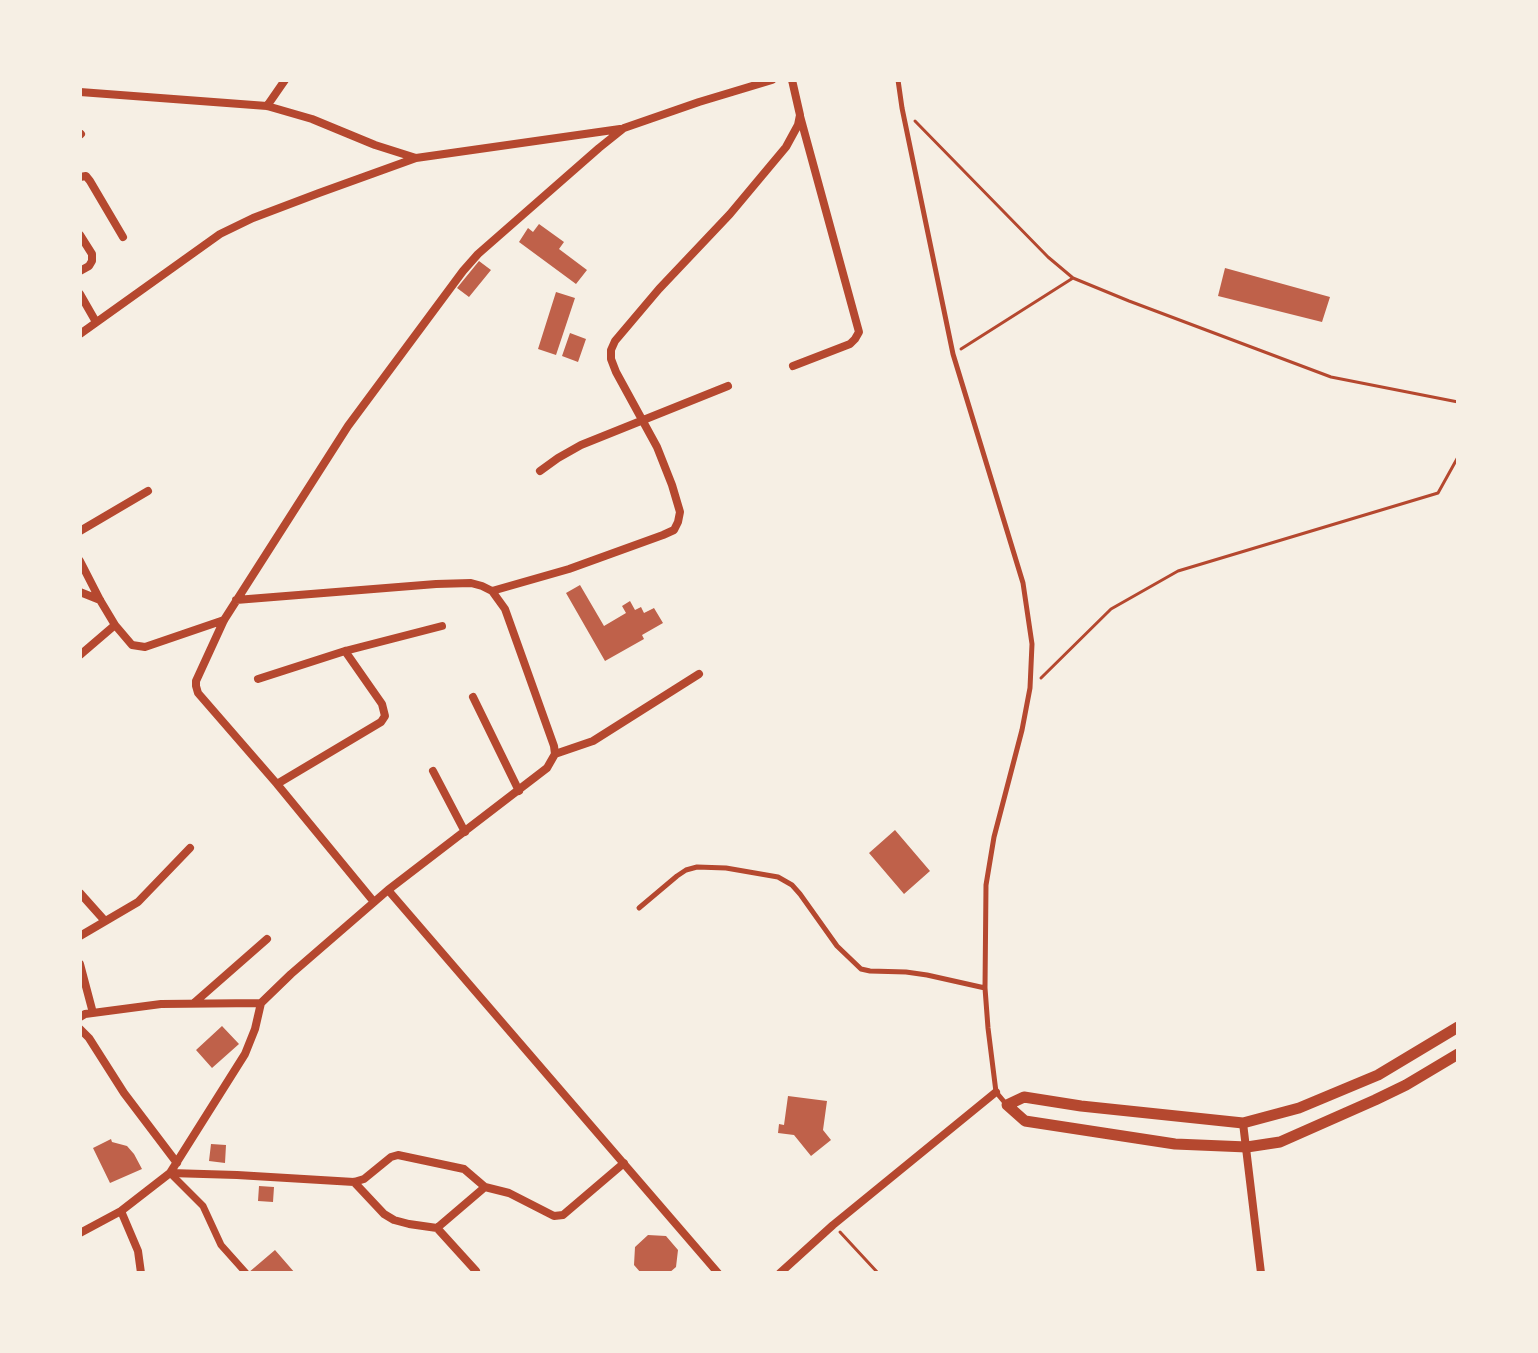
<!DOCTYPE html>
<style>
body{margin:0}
#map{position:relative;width:1538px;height:1353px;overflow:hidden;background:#f6efe4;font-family:Inter,sans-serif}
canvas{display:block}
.frame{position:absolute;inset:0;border:82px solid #f6efe4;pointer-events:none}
</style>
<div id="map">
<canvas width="1538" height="1353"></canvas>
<div class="frame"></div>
</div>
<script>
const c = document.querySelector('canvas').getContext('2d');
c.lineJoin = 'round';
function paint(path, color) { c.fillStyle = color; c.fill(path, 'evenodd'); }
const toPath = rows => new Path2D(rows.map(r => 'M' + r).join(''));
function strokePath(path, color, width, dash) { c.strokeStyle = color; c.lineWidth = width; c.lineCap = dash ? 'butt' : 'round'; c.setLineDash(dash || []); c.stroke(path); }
paint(toPath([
 [539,224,564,242,559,249,587,270,576,284,519,242,528,228,533,232],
 [479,261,491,270,469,297,457,288],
 [1225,268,1330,297,1322,322,1218,296],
 [556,292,575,298,556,355,538,349],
 [570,333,586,339,578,362,562,356],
 [580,585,604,626,626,613,622,606,630,601,635,610,641,607,644,613,654,608,663,623,642,635,644,639,605,661,566,593],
 [895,830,930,871,904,894,869,853],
 [222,1026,239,1044,212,1068,196,1050],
 [788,1096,827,1101,823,1130,831,1140,811,1156,794,1135,778,1133,779,1124,784,1125],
 [111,1139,112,1142,127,1146,134,1154,142,1169,110,1183,93,1148],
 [211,1144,226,1145,225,1163,209,1161],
 [259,1186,274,1187,273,1202,258,1201],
 [648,1235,666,1236,678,1250,676,1267,669,1273,641,1273,634,1265,635,1247],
 [275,1250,295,1273,248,1273]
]), '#bf614a');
strokePath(toPath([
 [915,121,1048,257,1073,278,1129,301,1331,377,1458,402],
 [961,349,1073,278],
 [1041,678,1111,609,1178,571,1438,493,1458,457],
 [840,1232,878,1273]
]), '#b5482f', 3);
strokePath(toPath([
 [898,80,902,108,953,354,1023,583,1032,644,1030,688,1022,730,994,837,986,885,985,988,988,1028,996,1092,1006,1104],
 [639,908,677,876,686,870,697,867,726,868,778,877,792,885,800,894,837,946,861,969,870,971,906,972,927,975,985,988]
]), '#b5482f', 5);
strokePath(toPath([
 [170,1173,203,1206,221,1245,246,1273]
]), '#b5482f', 7);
strokePath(toPath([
 [80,92,267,106,312,119,375,145,416,158],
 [267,106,285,80],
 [80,135,81,134],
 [80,177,86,176,90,181,123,237],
 [80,235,92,254,92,261,89,266,80,271],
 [80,294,96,322],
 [80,334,220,234,253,218,319,193,416,158,620,129],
 [793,366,850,344,855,339,859,332,800,116],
 [540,471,558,458,581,445,728,386],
 [80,531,148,491],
 [80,561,100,600,115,625,132,645,145,647,224,620],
 [492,591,569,569,663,535,674,530,678,522,680,512,672,485,657,447,616,372,611,359,611,350,615,341,659,289,730,214,786,147,798,125,800,115,792,80],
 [80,592,100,600],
 [80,655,115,625],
 [258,679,345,651,442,626],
 [473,697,519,791],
 [555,754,593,741,699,674],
 [433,771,465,832],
 [277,784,381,722,385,716,382,704,345,651],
 [388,890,718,1273],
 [80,893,105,921],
 [374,902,277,784,198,693,196,686,196,681,224,620,348,426,463,271,478,254,599,148,624,128,699,102,772,80],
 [80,936,138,902,190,848],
 [80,964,93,1013],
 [194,1003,267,939],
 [80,1017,85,1014,161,1004,261,1003],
 [80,1029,89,1038,124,1093,177,1163],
 [1243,1123,1261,1273],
 [170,1173,237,1175,354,1182,364,1179,391,1157,398,1155,464,1169,485,1187,509,1193,554,1216,563,1215,624,1163],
 [354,1182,384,1214,394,1220,409,1224,437,1228,476,1271],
 [121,1211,138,1251,141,1273],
 [437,1228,485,1187],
 [80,1233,121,1211,170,1173,245,1054,255,1029,261,1003,291,974,388,890,547,768,555,754,554,746,505,609,492,591,482,586,471,583,436,584,236,600],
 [780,1273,833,1225,996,1092]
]), '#b5482f', 8);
strokePath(toPath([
 [1458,1027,1378,1075,1299,1108,1243,1123,1081,1106,1024,1097,1007,1105,1025,1121,1175,1144,1247,1147,1280,1142,1375,1100,1406,1085,1458,1054]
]), '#b5482f', 11);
</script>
